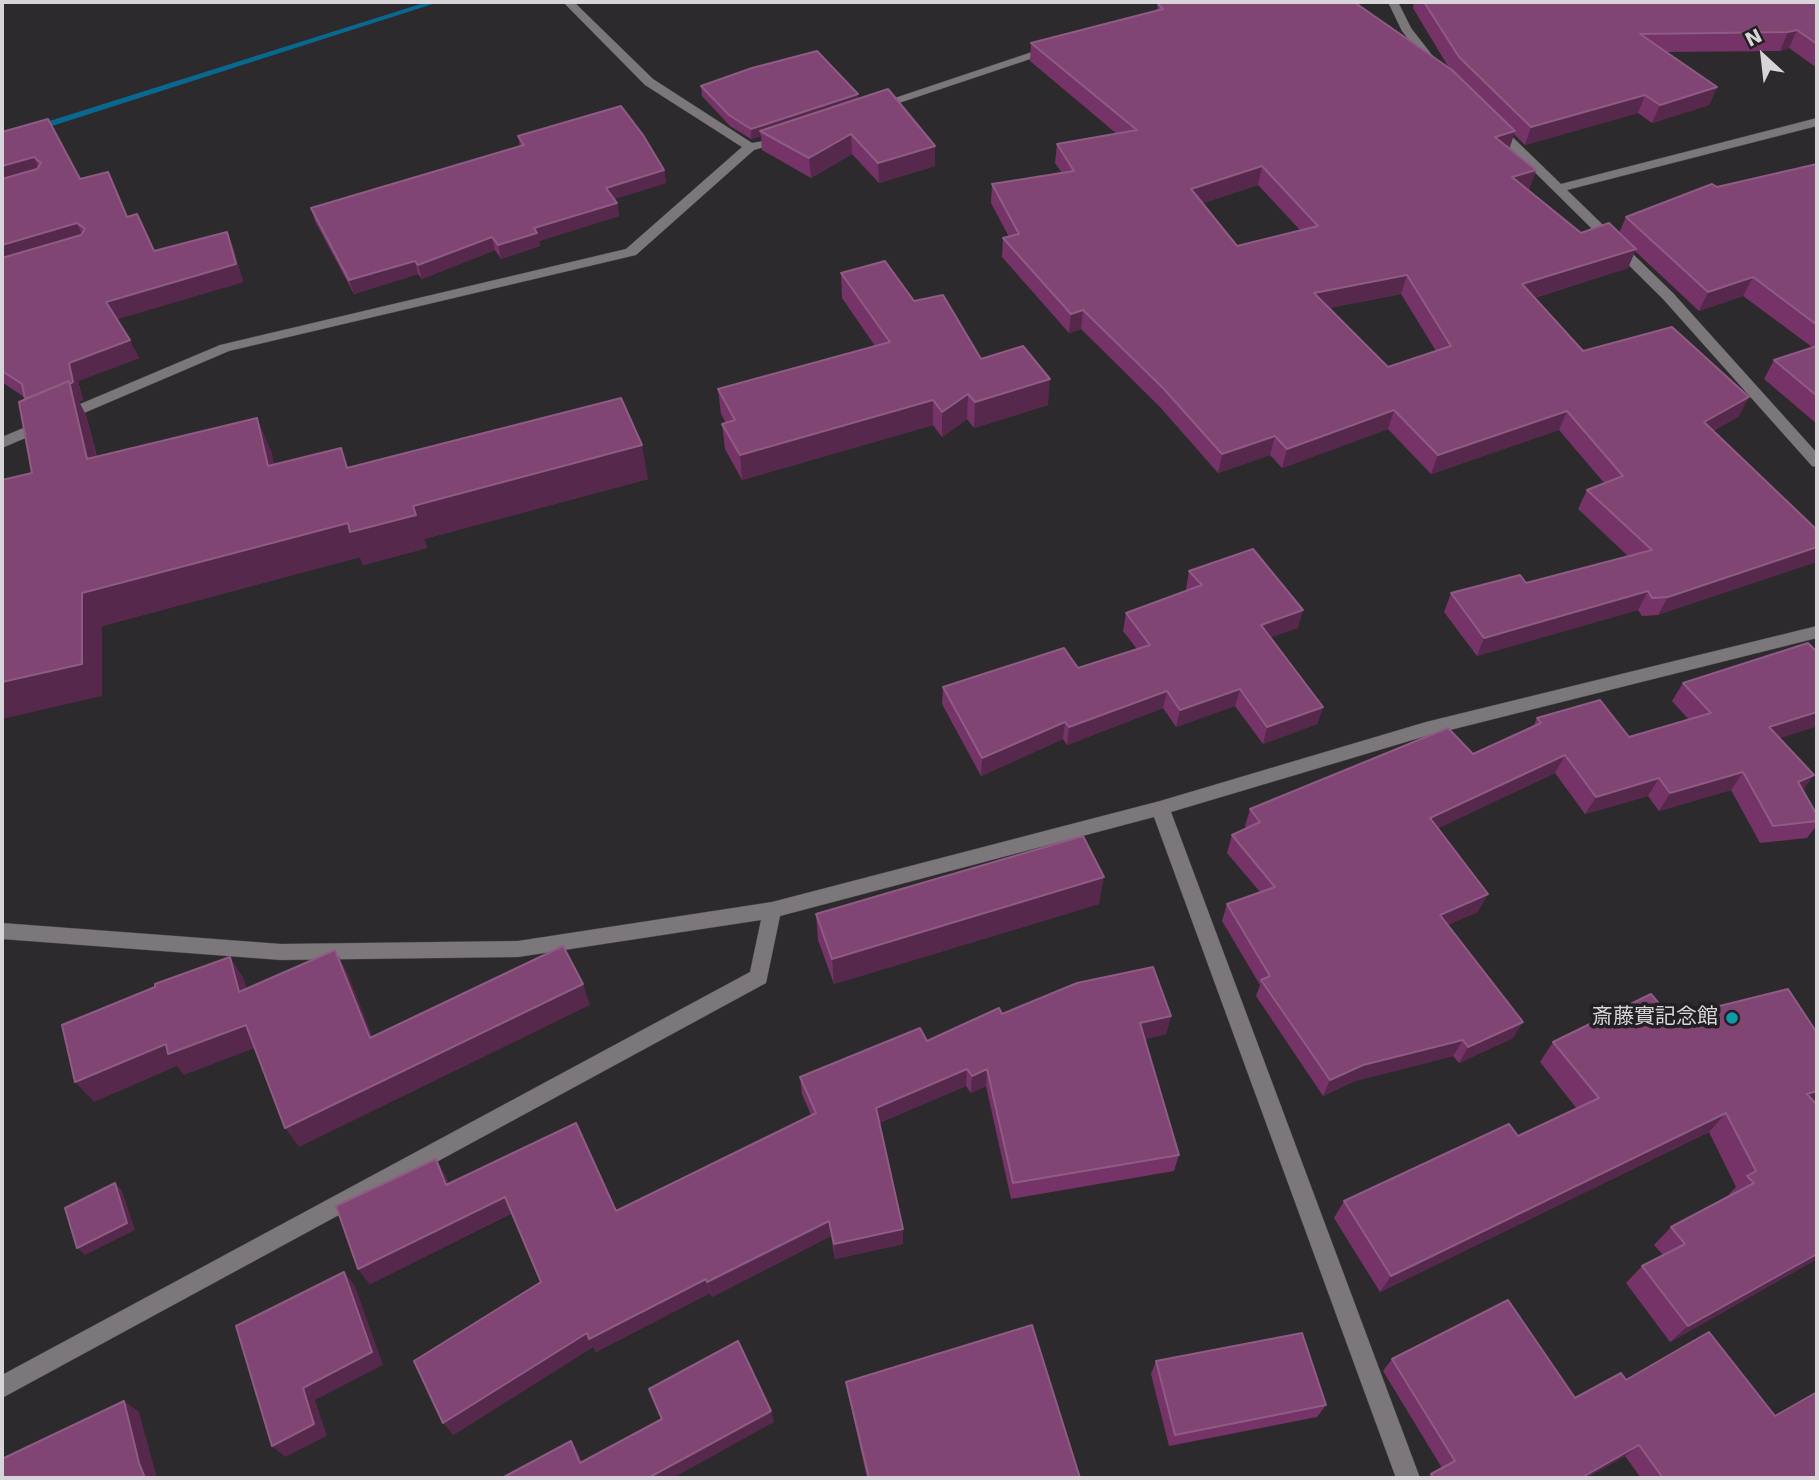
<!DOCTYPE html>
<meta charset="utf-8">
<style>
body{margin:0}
#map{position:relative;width:1819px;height:1480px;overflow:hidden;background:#2d2a2d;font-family:"DejaVu Sans",sans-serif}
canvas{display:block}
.frame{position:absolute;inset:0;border:4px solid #d7d5d7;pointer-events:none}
.north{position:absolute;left:1728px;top:21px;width:70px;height:70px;-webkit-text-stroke:5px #232023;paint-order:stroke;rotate:333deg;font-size:19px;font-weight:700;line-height:28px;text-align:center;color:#d7d5d7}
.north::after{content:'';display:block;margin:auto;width:24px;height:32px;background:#d7d5d7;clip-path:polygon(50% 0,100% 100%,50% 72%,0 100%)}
</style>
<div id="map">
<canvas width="1819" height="1480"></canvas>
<div class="frame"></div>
<div class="north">N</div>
</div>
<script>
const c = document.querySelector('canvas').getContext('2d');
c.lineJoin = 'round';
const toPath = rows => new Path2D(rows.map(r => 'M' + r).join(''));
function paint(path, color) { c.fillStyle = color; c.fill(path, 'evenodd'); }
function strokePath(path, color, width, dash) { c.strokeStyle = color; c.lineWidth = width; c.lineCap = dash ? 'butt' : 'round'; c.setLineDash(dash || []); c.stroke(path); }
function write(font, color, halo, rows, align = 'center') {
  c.font = font + ' "DejaVu Sans","Noto Sans JP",sans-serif'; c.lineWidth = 7; c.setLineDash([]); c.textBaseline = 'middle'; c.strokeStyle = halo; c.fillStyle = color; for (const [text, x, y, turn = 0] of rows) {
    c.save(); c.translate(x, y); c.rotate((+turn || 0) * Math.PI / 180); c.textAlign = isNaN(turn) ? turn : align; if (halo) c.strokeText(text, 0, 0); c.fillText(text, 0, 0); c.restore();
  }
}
paint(toPath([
 [427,2,439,2,2,142,2,136,427,2]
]), '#086990');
const minor = toPath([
 [563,2,574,2,653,79,752,143,764,141,764,147,754,150,636,255,229,351,2,448,2,437,220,345,626,249,742,147,645,85,563,2],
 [1388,2,1398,2,1411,28,1439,64,1439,68,1431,68,1402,31,1388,2],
 [1053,45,1059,48,1057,50,881,109,871,106,1053,45],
 [1817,118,1817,126,1567,190,1673,293,1817,453,1817,467,1812,466,1663,299,1488,126,1498,123,1561,184,1817,118],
 [1817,626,1817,638,1426,736,1171,812,1420,1478,1396,1478,1154,817,780,916,766,983,2,1398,2,1375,750,972,761,920,518,957,281,960,2,939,2,923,281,944,518,941,772,902,1160,801,1426,722,1817,626]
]);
strokePath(minor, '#474547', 1);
paint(minor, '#7b777a');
paint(toPath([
 [1414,2,1817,2,1817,68,1789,48,1780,51,1666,52,1717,87,1709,105,1652,123,1638,113,1525,145,1514,134,1509,149,1536,170,1529,189,1528,189,1581,233,1619,233,1626,217,1717,187,1817,164,1817,424,1764,379,1774,360,1812,347,1743,296,1699,311,1635,251,1628,268,1534,298,1583,351,1739,416,1713,431,1817,530,1658,615,1642,616,1638,610,1477,656,1444,612,1451,593,1526,583,1628,556,1578,509,1587,490,1605,484,1559,430,1431,474,1388,429,1282,468,1270,455,1218,473,1160,407,1081,329,1069,333,1002,257,1003,238,1009,237,991,203,992,184,1062,173,1055,163,1057,144,1117,134,1030,61,1031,43,1157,10,1158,4,1449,68,1413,8],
 [1258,185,1300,230,1237,246,1203,203],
 [1401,294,1436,351,1388,367,1329,308],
 [701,86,858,94,858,99,935,166,879,183,852,154,811,178,762,150,761,136,751,139,730,126,702,96],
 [2,132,80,179,116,189,127,217,154,251,227,232,234,250,243,282,117,319,139,358,78,381,83,400,79,402,86,415,97,457,271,451,274,465,648,479,424,539,427,548,363,565,360,557,102,626,102,696,32,473,24,397,2,382],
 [518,136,664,170,666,183,614,199,617,203,619,216,539,241,540,246,501,259,495,250,422,279,418,274,354,294,315,221,311,208,520,146],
 [841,273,914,301,981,359,1048,405,974,428,967,419,942,437,933,425,742,480,725,449,722,424,726,423,721,414,718,389,875,346,842,298],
 [1189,571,1298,628,1270,637,1323,707,1317,724,1263,744,1235,706,1176,727,1163,708,1067,745,1063,739,981,776,942,704,943,687,1078,668,1137,649,1123,631,1126,613,1187,591,1186,589],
 [1817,652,1817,726,1780,738,1803,791,1817,815,1817,825,1807,838,1760,843,1731,790,1659,811,1648,796,1585,814,1555,773,1438,828,1478,912,1447,925,1513,1038,1459,1063,1453,1056,1355,1081,1323,1096,1256,996,1260,985,1222,921,1227,904,1260,892,1227,853,1232,835,1246,828,1245,826,1250,809,1473,754,1533,727,1537,718,1629,737,1689,720,1672,701,1683,683],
 [1099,904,834,984,818,940,816,914],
 [1002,1014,1171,1016,1166,1034,1145,1039,1179,1155,1174,1171,1011,1199,986,1086,971,1093,966,1086,879,1123,903,1229,903,1244,835,1259,831,1236,712,1297,710,1293,596,1352,593,1347,453,1435,541,1282,512,1213,370,1284,358,1269,445,1175,449,1184,616,1211,811,1115,802,1094,800,1077,927,1041],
 [1671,1018,1817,1033,1817,1259,1670,1342,1626,1283,1642,1266,1663,1255,1654,1245,1671,1227,1731,1196,1729,1194,1736,1187,1709,1132,1380,1292,1334,1218,1344,1201,1518,1136,1577,1109,1540,1062,1553,1042],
 [1392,1359,1575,1398,1626,1380,1817,1478,1641,1478,1625,1456,1586,1478,1427,1478,1431,1474,1442,1468,1383,1371],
 [1156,1361,1326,1405,1317,1417,1169,1446,1151,1374],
 [846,1382,1080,1478,867,1478,848,1394]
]), '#763368');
paint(toPath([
 [1797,30,1789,48,1780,51,1788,32],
 [1717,87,1709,105,1652,123,1660,105],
 [858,94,859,105,760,131,761,136,751,139,751,129],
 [1645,95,1638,113,1525,145,1531,127],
 [1515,131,1509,150,1495,137],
 [851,134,852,154,811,178,809,158],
 [935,146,935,166,879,183,878,163],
 [34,157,42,175,2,186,2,166],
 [1262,166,1258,185,1188,208,1191,189],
 [664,170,666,183,608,201,606,188],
 [1536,170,1529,189,1506,196,1512,177],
 [617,203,619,216,539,241,540,246,501,259,498,245,534,228],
 [77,223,85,241,2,265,2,245],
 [227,232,234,250,243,282,115,320,106,302],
 [492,237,495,250,422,279,418,265],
 [1636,249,1628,268,1516,303,1522,284],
 [415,261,418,274,354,294,349,280],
 [1407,275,1401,294,1309,312,1314,293],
 [1753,277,1743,296,1699,311,1708,292],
 [1083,310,1081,329,1069,333,1071,314],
 [130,340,139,358,78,381,83,400,79,402,86,415,105,493,87,459,69,381,69,363],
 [1050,379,1048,405,974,428,975,402],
 [968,394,967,419,942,437,942,412],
 [1749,397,1739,416,1694,441,1704,422],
 [933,400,933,425,742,480,740,455],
 [1394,410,1388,429,1282,468,1287,449],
 [1567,411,1559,430,1431,474,1438,455],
 [257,418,271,451,282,500,268,466],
 [1275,436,1270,455,1218,473,1222,454],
 [642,445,648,479,424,539,427,548,363,565,360,557,102,626,102,696,2,719,2,682,82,593],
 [1817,547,1817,562,1658,615,1668,597],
 [1648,591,1638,610,1477,656,1484,638],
 [1303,610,1298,628,1256,643,1261,625],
 [1240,689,1235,706,1176,727,1180,710],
 [1167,691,1163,708,1067,745,1069,727],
 [1323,707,1317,724,1263,744,1267,727],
 [1817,712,1817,726,1757,746,1769,727],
 [1065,722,1063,739,981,776,982,758],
 [1565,755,1555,773,1422,836,1430,818],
 [1743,772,1731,790,1659,811,1670,793],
 [1814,775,1801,793,1798,782],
 [1659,778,1648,796,1585,814,1596,797],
 [1104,877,1099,904,834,984,832,959],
 [1488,894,1478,912,1431,932,1440,915],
 [335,950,347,972,381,1058,370,1038],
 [230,957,244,979,253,1013,239,992],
 [583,984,590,1005,299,1147,285,1128],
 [1171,1016,1166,1034,1136,1041,1140,1023],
 [1523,1022,1513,1038,1459,1063,1468,1047],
 [246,1025,260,1046,184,1075,177,1066,94,1102,75,1082,166,1044],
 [1463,1040,1453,1056,1355,1081,1323,1096,1330,1080,1363,1065],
 [967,1069,966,1086,876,1124,876,1108],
 [987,1069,986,1086,971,1093,972,1076],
 [1817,1091,1817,1105,1807,1094],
 [1726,1113,1709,1132,1380,1292,1391,1276],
 [436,1159,445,1175,455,1201,446,1185],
 [115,1183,122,1191,135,1230,85,1255,77,1248],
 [505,1197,513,1212,370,1284,358,1269],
 [829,1221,831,1236,712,1297,707,1282],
 [903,1229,903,1244,835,1259,834,1244],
 [1817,1254,1817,1259,1670,1342,1688,1326],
 [344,1272,355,1286,383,1365,315,1400,327,1436,285,1457,272,1446,303,1388],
 [706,1279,710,1293,596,1352,593,1347,453,1435,443,1423,587,1333],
 [124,1401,139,1412,157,1478,145,1478,139,1463],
 [771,1411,774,1422,673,1478,648,1478],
 [571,1441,578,1452,587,1474,580,1463],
 [1639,1445,1625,1456,1586,1478,1581,1478]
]), '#55284c');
const building = toPath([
 [1167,2,1354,2,1452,70,1515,131,1495,137,1536,170,1512,177,1581,233,1609,223,1636,249,1522,284,1583,351,1672,327,1749,397,1704,422,1817,530,1817,547,1668,597,1652,598,1648,591,1484,638,1451,593,1520,575,1526,583,1652,550,1587,490,1623,476,1567,411,1438,455,1394,410,1287,449,1275,436,1222,454,1163,388,1083,310,1071,314,1003,238,1019,234,992,184,1074,171,1057,144,1137,130,1031,43,1163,9,1158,4,1167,2],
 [1262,166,1318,226,1237,246,1191,189,1262,166],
 [1407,275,1451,346,1388,367,1314,293,1407,275],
 [1424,2,1817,2,1817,44,1797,30,1788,32,1640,34,1717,87,1660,105,1645,95,1531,127,1459,57,1424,2],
 [817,51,858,94,751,129,729,115,701,86,752,68,817,51],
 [888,89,935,146,878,163,851,134,809,158,760,131,888,89],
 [621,106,643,135,664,170,606,188,617,203,534,228,537,233,498,245,492,237,418,265,415,261,349,280,311,208,524,145,518,136,621,106],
 [48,119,80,179,108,172,127,217,137,214,154,251,227,232,236,264,106,302,130,340,69,363,73,382,70,384,69,381,25,399,22,384,2,371,2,258,81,235,85,229,77,223,2,245,2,179,37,169,41,163,34,157,2,166,2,132,48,119],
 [1817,164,1817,325,1753,277,1708,292,1626,217,1712,184,1717,187,1817,164],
 [885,261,914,301,943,295,981,359,1023,346,1050,379,975,402,968,394,942,412,933,400,740,455,722,424,735,420,718,389,890,342,841,273,885,261],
 [1817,346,1817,396,1774,360,1817,346],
 [69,381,87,459,257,418,268,466,341,448,347,468,621,398,642,445,413,506,416,515,350,532,348,523,82,593,82,664,2,682,2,480,32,473,19,402,69,381],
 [1253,549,1303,610,1261,625,1323,707,1267,727,1240,689,1180,710,1167,691,1069,727,1065,722,982,758,943,687,1064,648,1078,668,1150,645,1126,613,1202,585,1189,571,1253,549],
 [1808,643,1817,652,1817,712,1769,727,1814,775,1798,782,1817,815,1817,821,1773,826,1743,772,1670,793,1659,778,1596,797,1565,755,1430,818,1488,894,1440,915,1523,1022,1468,1047,1463,1040,1363,1065,1330,1080,1261,980,1270,976,1227,904,1275,887,1232,835,1260,822,1250,809,1448,728,1473,754,1541,723,1537,718,1600,700,1629,737,1711,713,1683,683,1808,643],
 [1083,836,1104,877,832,959,816,914,1083,836],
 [563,946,583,984,285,1128,246,1025,168,1054,166,1044,75,1082,62,1025,155,987,155,984,230,957,239,992,335,950,370,1038,563,946],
 [1153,967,1171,1016,1140,1023,1179,1155,1013,1183,987,1069,972,1076,967,1069,876,1108,903,1229,834,1244,829,1221,707,1282,706,1279,589,1339,587,1333,443,1423,414,1361,541,1282,505,1197,358,1269,336,1206,436,1159,446,1185,576,1123,616,1211,816,1113,800,1077,920,1028,927,1041,999,1008,1002,1014,1077,983,1153,967],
 [1788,989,1817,1033,1817,1091,1807,1094,1817,1105,1817,1254,1688,1326,1642,1266,1685,1244,1671,1227,1754,1183,1747,1176,1756,1171,1726,1113,1391,1276,1344,1201,1509,1124,1518,1136,1599,1098,1553,1042,1651,994,1671,1018,1788,989],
 [115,1183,127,1223,77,1248,65,1208,115,1183],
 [344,1272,372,1352,303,1388,314,1424,272,1446,236,1326,344,1272],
 [1508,1300,1575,1398,1621,1373,1626,1380,1709,1332,1775,1416,1817,1392,1817,1478,1663,1478,1639,1445,1581,1478,1434,1478,1431,1474,1455,1461,1392,1359,1508,1300],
 [1032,1325,1080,1478,869,1478,846,1382,1032,1325],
 [1302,1333,1326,1405,1175,1435,1156,1361,1302,1333],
 [738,1341,771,1411,648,1478,502,1478,571,1441,580,1463,662,1419,649,1389,738,1341],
 [124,1401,139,1463,145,1478,2,1478,2,1459,124,1401]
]);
paint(building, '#814574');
strokePath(building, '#8e5b84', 2);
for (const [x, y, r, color] of [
 [1732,1018,7,"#0f9aa8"]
]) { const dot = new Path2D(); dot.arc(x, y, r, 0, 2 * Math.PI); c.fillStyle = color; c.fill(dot); strokePath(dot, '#232023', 2.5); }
write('21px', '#d7d5d7', '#232023', [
 ["斎藤實記念館",1718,1018]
], 'right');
</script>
